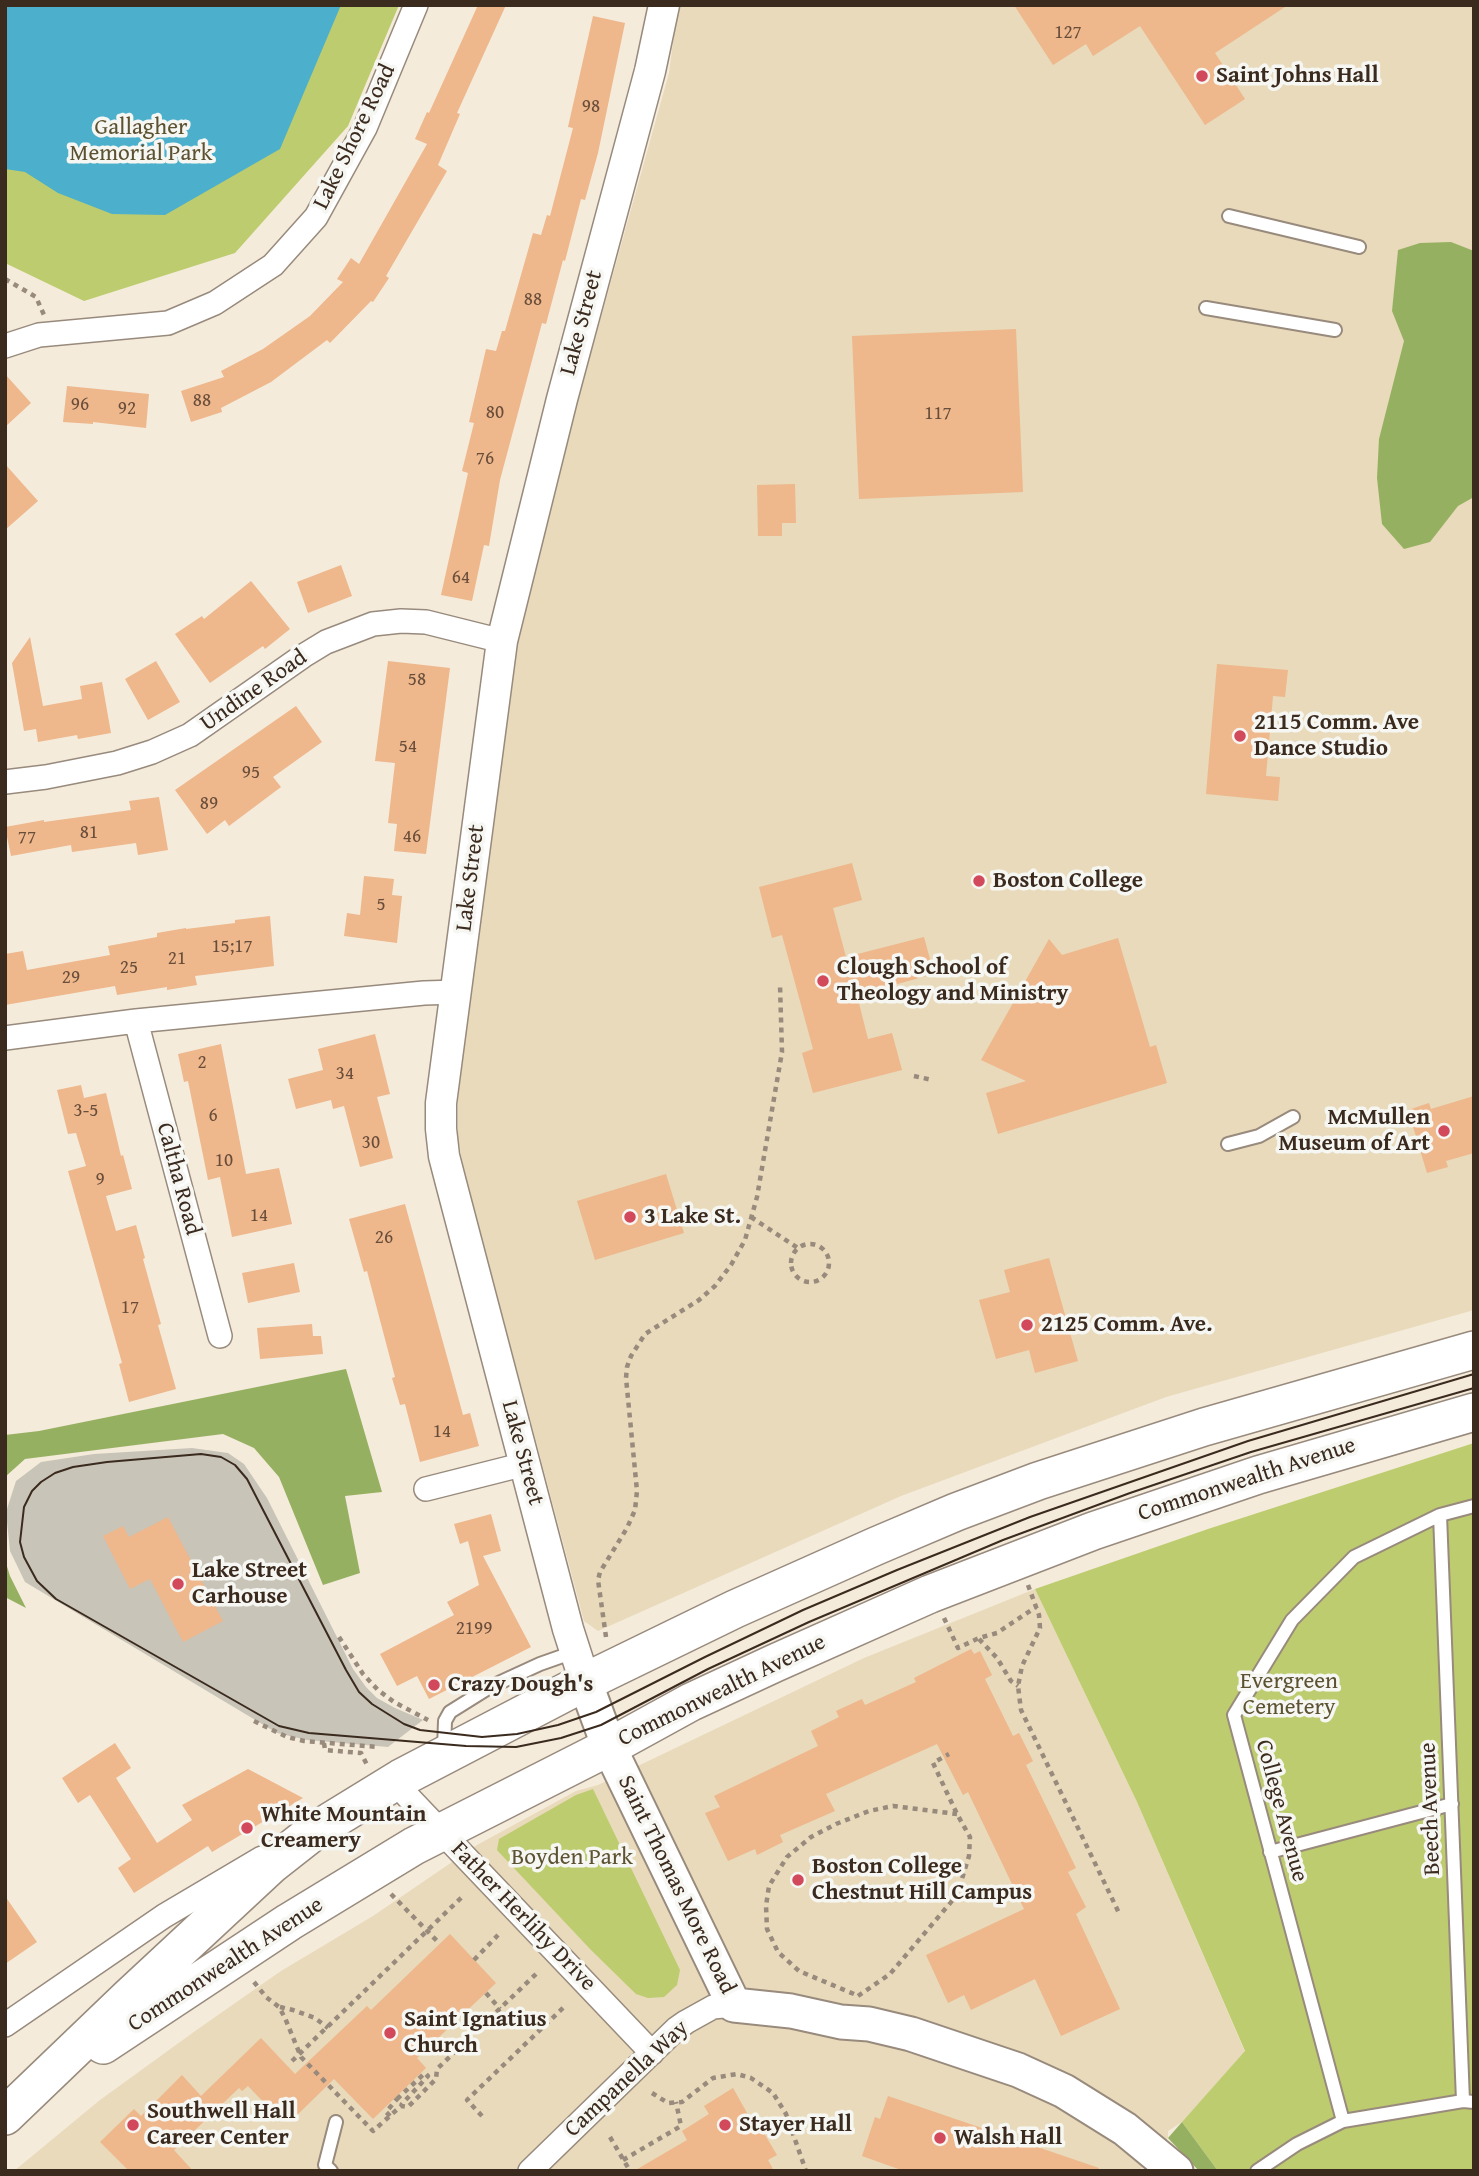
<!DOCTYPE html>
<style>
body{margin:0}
#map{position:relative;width:1479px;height:2176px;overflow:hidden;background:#f4ebdb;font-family:"Gentium Book Plus",serif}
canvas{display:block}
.frame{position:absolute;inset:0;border:7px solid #3b2a1e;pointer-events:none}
</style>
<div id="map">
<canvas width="1479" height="2176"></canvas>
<div class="frame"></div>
</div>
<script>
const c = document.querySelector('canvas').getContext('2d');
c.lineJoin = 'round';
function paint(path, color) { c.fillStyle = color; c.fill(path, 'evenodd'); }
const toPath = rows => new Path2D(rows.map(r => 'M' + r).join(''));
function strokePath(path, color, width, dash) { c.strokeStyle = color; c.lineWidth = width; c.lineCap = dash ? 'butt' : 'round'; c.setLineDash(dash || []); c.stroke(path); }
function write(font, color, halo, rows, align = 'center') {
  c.font = font + ' "Gentium Book Plus",serif'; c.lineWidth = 7; c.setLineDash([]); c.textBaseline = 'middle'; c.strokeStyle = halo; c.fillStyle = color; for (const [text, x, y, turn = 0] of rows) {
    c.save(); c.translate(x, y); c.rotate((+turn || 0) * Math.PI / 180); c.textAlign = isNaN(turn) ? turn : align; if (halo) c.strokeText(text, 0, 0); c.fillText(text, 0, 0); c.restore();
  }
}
paint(toPath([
 [678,5,1474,5,1474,1310,1166,1397,901,1496,598,1631,584,1621,466,1179,458,1140,458,1099,510,663,551,497,669,73],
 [1035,1589,1137,1802,1245,2052,1182,2122,1168,2131,1168,2138,1139,2171,14,2171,100,2100,198,2029,281,1971,373,1916,477,1845,576,1791,598,1785,864,1658]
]), '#e8daba');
paint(toPath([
 [192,1448,228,1453,244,1464,267,1498,353,1669,366,1687,377,1698,395,1708,423,1720,388,1747,307,1740,277,1733,25,1582,10,1551,6,1512,16,1481,41,1462,94,1454]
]), '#c9c4b8');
paint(toPath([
 [5,5,399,5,348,126,235,253,84,301,5,263],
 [1474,1443,1474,2171,1218,2171,1182,2122,1245,2051,1137,1802,1035,1589,1208,1529],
 [593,1789,680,1970,677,1985,664,1997,648,1998,636,1994,591,1950,497,1850,499,1839,576,1795]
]), '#bdcc6e');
paint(toPath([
 [1451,242,1474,251,1474,497,1458,506,1430,542,1404,549,1382,524,1377,478,1379,439,1404,341,1392,311,1398,250,1420,243],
 [346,1369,382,1492,345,1496,360,1573,323,1585,279,1477,254,1448,223,1434,25,1459,5,1477,5,1435,39,1431],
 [5,1560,10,1576,26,1608,5,1597],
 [1182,2122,1218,2171,1199,2171,1168,2138]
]), '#96b061');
paint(toPath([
 [5,5,341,5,280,149,165,215,112,214,58,193,25,172,5,169]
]), '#4cafcb');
paint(toPath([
 [478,5,506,5,457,113,460,114,438,165,447,171,386,276,389,278,373,302,371,301,330,343,327,340,271,382,221,408,222,412,191,422,181,391,224,377,221,371,263,349,310,316,343,282,337,279,351,258,359,264,427,144,415,139,427,112,429,113],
 [1014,5,1288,5,1215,53,1245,99,1205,125,1140,26,1093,56,1086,44,1053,65],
 [593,16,625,23,598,153,585,200,581,199,565,261,563,260,546,324,542,323,500,480,489,546,484,545,472,601,441,595,468,473,462,471,474,423,469,422,486,349,496,351,502,331,505,331,533,233,541,235,547,215,550,216,573,128,568,127],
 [1016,329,1023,492,859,499,852,336],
 [5,374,31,403,5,427],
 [67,386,149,394,146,428,93,422,93,424,63,422],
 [5,464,38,501,5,530],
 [795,484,796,523,782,523,782,536,758,536,757,485],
 [341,565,352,596,308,613,297,582],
 [251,581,290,629,265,649,263,646,210,683,175,634,202,616,204,619],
 [30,637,43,706,82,699,80,686,102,682,111,733,78,739,77,735,38,742,36,729,24,731,12,663],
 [156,661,180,702,148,720,125,679],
 [388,661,450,668,426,854,394,851,397,824,388,823,395,763,375,761],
 [1217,664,1288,670,1285,697,1273,696,1266,776,1280,777,1278,801,1206,794],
 [296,706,322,742,273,777,281,787,229,826,225,820,207,834,175,790],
 [159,797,168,850,138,855,136,843,72,852,71,845,11,856,5,827,44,820,44,822,131,810,129,801],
 [852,863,862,900,833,908,846,957,924,937,934,974,857,995,868,1039,892,1033,902,1070,813,1093,802,1053,813,1049,782,935,772,938,759,887],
 [364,876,394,879,392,895,402,896,397,943,344,936,347,913,360,915],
 [270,916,274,966,195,976,197,985,167,990,167,987,117,995,115,986,5,1005,5,954,23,951,27,970,110,955,108,946,157,937,157,933,186,928,186,929,235,923,235,920],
 [1118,938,1150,1047,1156,1045,1167,1083,998,1134,986,1093,1026,1081,981,1060,1049,939,1062,955],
 [375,1034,390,1094,377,1097,393,1158,360,1167,344,1106,333,1109,331,1100,296,1109,288,1079,323,1070,318,1049],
 [221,1044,246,1174,279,1168,292,1224,232,1237,220,1177,208,1180,188,1081,184,1082,178,1054],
 [81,1085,84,1098,106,1093,121,1156,123,1155,132,1189,106,1196,116,1231,136,1225,145,1258,143,1259,161,1324,158,1325,176,1389,129,1402,119,1364,122,1363,68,1171,86,1166,76,1133,68,1134,57,1090],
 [1474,1096,1474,1153,1446,1161,1448,1167,1427,1173,1408,1110,1429,1103,1431,1109],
 [666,1174,684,1233,595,1260,577,1201],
 [405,1204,463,1415,470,1413,479,1446,420,1462,405,1404,400,1405,392,1378,395,1377,367,1271,364,1272,349,1219],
 [1049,1258,1078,1361,1035,1373,1029,1350,996,1359,979,1300,1010,1292,1004,1270],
 [294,1263,300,1292,248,1303,242,1273],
 [312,1324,313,1336,321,1336,323,1354,260,1359,257,1328],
 [491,1514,501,1551,483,1556,531,1647,429,1699,417,1676,397,1686,380,1654,454,1615,447,1602,479,1585,468,1541,460,1544,454,1524],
 [168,1517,223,1621,183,1642,150,1579,130,1589,103,1536,123,1526,129,1537],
 [971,1649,974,1654,980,1651,992,1675,985,1679,1013,1736,1019,1733,1033,1761,1026,1765,1076,1868,1068,1872,1086,1907,1076,1914,1120,2009,1061,2036,1035,1979,971,2010,964,1995,948,2003,926,1955,1024,1909,968,1792,963,1795,937,1744,826,1794,835,1811,780,1835,783,1842,757,1855,755,1849,728,1861,705,1813,720,1807,714,1796,818,1746,811,1731,839,1717,836,1711,862,1699,865,1705,916,1682,914,1678],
 [115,1743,131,1768,116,1778,157,1843,192,1820,182,1805,248,1769,303,1798,212,1852,208,1846,134,1893,118,1868,131,1859,90,1795,78,1803,62,1778],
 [5,1896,37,1942,5,1964],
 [450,1934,496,1983,417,2058,426,2068,373,2119,334,2079,292,2120,282,2110,276,2115,248,2086,242,2091,239,2088,174,2150,193,2171,129,2171,100,2142,134,2109,141,2116,182,2075,201,2096,261,2038,295,2074,367,2006,371,2010],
 [733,2088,751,2120,755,2118,777,2155,768,2160,774,2171,634,2171,687,2140,682,2131,709,2114,704,2106],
 [888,2096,1099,2168,1098,2171,904,2171,862,2156,875,2117,880,2119]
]), '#eeb78c');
const service = toPath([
 [1229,216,1359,247],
 [1206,308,1335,330],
 [1228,1144,1259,1136,1293,1117],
 [1440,1515,1463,2101],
 [444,1749,445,1721,450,1712,490,1687,540,1664,574,1652],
 [1270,1852,1452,1804],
 [1343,2121,1234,1715,1292,1620,1354,1557,1440,1515,1474,1506],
 [331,2171,325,2165,336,2122],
 [1257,2171,1297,2144,1343,2121,1463,2101,1474,2102]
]);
const minor = toPath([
 [5,346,39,335,168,323,215,303,273,265,316,217,365,128,416,5],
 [5,782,46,777,117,763,152,752,190,735,303,656,326,642,373,624,401,621,426,622,502,641],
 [136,1021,220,1336],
 [5,1038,136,1021,424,993,457,992],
 [426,1489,525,1464],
 [394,1782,652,2053],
 [5,2025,164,1916,262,1858],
 [530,2171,676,2029,686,2022,713,2007,734,2005]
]);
const tertiary = toPath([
 [585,1682,568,1629,451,1183,444,1156,441,1129,441,1103,502,641,562,399,650,71,664,5]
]);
const secondary = toPath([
 [585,1682,609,1747,734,2005,791,2011,841,2022,869,2024,911,2034,1018,2070,1064,2091,1125,2129,1176,2171]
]);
const primary = toPath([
 [103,2045,289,1922,414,1846,609,1747,691,1702,775,1663,930,1594,1093,1531,1258,1475,1474,1412],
 [5,2116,129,1997,271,1865,313,1832,401,1778,585,1682,735,1609,876,1546,956,1512,1038,1481,1204,1427,1474,1350]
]);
strokePath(service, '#988a7c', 16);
strokePath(minor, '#988a7c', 26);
strokePath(tertiary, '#988a7c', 33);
strokePath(secondary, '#988a7c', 37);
strokePath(primary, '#988a7c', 40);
strokePath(toPath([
 [5,279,36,297,44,315],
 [914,1076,932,1080],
 [751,1217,798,1248],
 '791 1263a19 19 0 1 1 38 0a19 19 0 1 1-38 0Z',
 [1028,1585,1039,1615,1040,1628,1022,1666,1018,1686,1021,1710,1120,1915],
 [944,1618,958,1648,979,1638,997,1633,1036,1607],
 [339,1637,363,1674,378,1690,394,1702,428,1720],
 [606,1637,598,1580,600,1572,627,1528,635,1510,637,1491,626,1378,627,1367,631,1356,645,1334,699,1300,715,1286,731,1265,745,1240,757,1197,782,1052,780,985],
 [979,1639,997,1658,1011,1681,1018,1686],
 [254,1721,287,1737,304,1741,378,1747],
 [324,1743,325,1750,361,1753,367,1765],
 [391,1894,440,1944],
 [474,1960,498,1935],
 [254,1982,266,1997,279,2007,285,2018,301,2057,373,2131,401,2106,408,2107,436,2079,437,2069,536,1974],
 [486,1993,500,2009],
 [854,1994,799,1971,778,1952,767,1929,766,1906,769,1886,787,1857,811,1837,836,1824,869,1811,893,1806,957,1814],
 [858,1996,890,1974,957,1895,969,1856,970,1837,957,1814,933,1763,949,1754],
 [280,2007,293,2010,315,2018,328,2028],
 [292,2061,463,1896],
 [652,2093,668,2103,682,2102,713,2078,737,2074,751,2078,773,2093,786,2114,806,2171],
 [397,2099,425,2073,428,2076,401,2105],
 [390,2116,386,2112,397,2099],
 [482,2116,467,2100,566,2005],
 [610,2137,630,2171],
 [623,2160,681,2126,676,2102]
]), '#988a7c', 4.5, [5, 5]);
strokePath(service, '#fff', 12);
strokePath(minor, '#fff', 23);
strokePath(tertiary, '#fff', 30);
strokePath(secondary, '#fff', 33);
strokePath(primary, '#fff', 37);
strokePath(toPath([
 [1474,1374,1248,1441,1030,1517,897,1570,803,1610,705,1657,596,1712,558,1725,517,1734,482,1737,420,1730,404,1724,372,1704,359,1692,346,1670,247,1479,235,1465,221,1457,201,1454,107,1462,73,1467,55,1473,41,1482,32,1491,24,1507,20,1542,24,1557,37,1581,56,1599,279,1726,309,1733,466,1746,516,1747,561,1738,601,1725,708,1669,809,1622,1003,1540,1130,1493,1251,1452,1474,1388]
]), '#3b2a1e', 2);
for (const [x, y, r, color] of [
 [1202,76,7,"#d1495b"],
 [1240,736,7,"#d1495b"],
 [979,881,7,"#d1495b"],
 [823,981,7,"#d1495b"],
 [1444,1131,7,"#d1495b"],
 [630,1217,7,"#d1495b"],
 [1027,1325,7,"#d1495b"],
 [178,1584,7,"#d1495b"],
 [434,1685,7,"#d1495b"],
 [247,1828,7,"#d1495b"],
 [798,1880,7,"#d1495b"],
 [390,2033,7,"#d1495b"],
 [133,2125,7,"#d1495b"],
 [725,2125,7,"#d1495b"],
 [940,2138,7,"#d1495b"]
]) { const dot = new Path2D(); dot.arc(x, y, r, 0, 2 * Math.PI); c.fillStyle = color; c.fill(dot); strokePath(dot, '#f6f6f2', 2.5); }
write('19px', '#684d3a', null, [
 ["127",1068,33],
 ["98",591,107],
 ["88",533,300],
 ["88",202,401],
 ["96",80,405],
 ["92",127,409],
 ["80",495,413],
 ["117",938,414],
 ["76",485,459],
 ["64",461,578],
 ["58",417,680],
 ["54",408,747],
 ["95",251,773],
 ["89",209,804],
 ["81",89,833],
 ["46",412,837],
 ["77",27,838],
 ["5",381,905],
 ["15;17",232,947],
 ["21",177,959],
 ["25",129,968],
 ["29",71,978],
 ["2",202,1063],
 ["34",345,1074],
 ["3-5",86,1111],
 ["6",213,1116],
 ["30",371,1143],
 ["10",224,1161],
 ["9",100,1180],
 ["14",259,1216],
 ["26",384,1238],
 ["17",130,1308],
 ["14",442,1432],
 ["2199",474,1629]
]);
write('bold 23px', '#3b2a1e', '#f6f6f2', [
 ["Saint Johns Hall",1216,76],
 ["2115 Comm. Ave",1254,723],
 ["Dance Studio",1254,749],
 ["Boston College",993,881],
 ["Clough School of",837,968],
 ["Theology and Ministry",837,994],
 ["McMullen",1430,1118,"right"],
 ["Museum of Art",1430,1144,"right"],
 ["3 Lake St.",644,1217],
 ["2125 Comm. Ave.",1041,1325],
 ["Lake Street",192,1571],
 ["Carhouse",192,1597],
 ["Crazy Dough's",448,1685],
 ["White Mountain",261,1815],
 ["Creamery",261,1841],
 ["Boston College",812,1867],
 ["Chestnut Hill Campus",812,1893],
 ["Saint Ignatius",404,2020],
 ["Church",404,2046],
 ["Southwell Hall",147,2112],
 ["Career Center",147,2138],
 ["Stayer Hall",739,2125],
 ["Walsh Hall",954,2138]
], 'left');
write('23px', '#5c5232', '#f6f6f2', [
 ["Gallagher",141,128],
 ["Memorial Park",141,154],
 ["Evergreen",1289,1682],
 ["Cemetery",1289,1708],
 ["Boyden Park",572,1858]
]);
write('23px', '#3b2a1e', '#f6f6f2', [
 ["Lake Shore Road",355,137,-64],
 ["Lake Street",582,323,-75],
 ["Undine Road",254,691,-35],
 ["Lake Street",471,878,-83],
 ["Caltha Road",178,1179,75],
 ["Lake Street",522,1453,75],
 ["Commonwealth Avenue",1247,1480,-18],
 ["Commonwealth Avenue",722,1691,-26],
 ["Beech Avenue",1431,1809,-92],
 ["College Avenue",1281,1811,75],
 ["Saint Thomas More Road",676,1885,64],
 ["Father Herlihy Drive",523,1917,46],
 ["Commonwealth Avenue",226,1965,-33],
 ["Campanella Way",627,2079,-43]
]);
</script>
